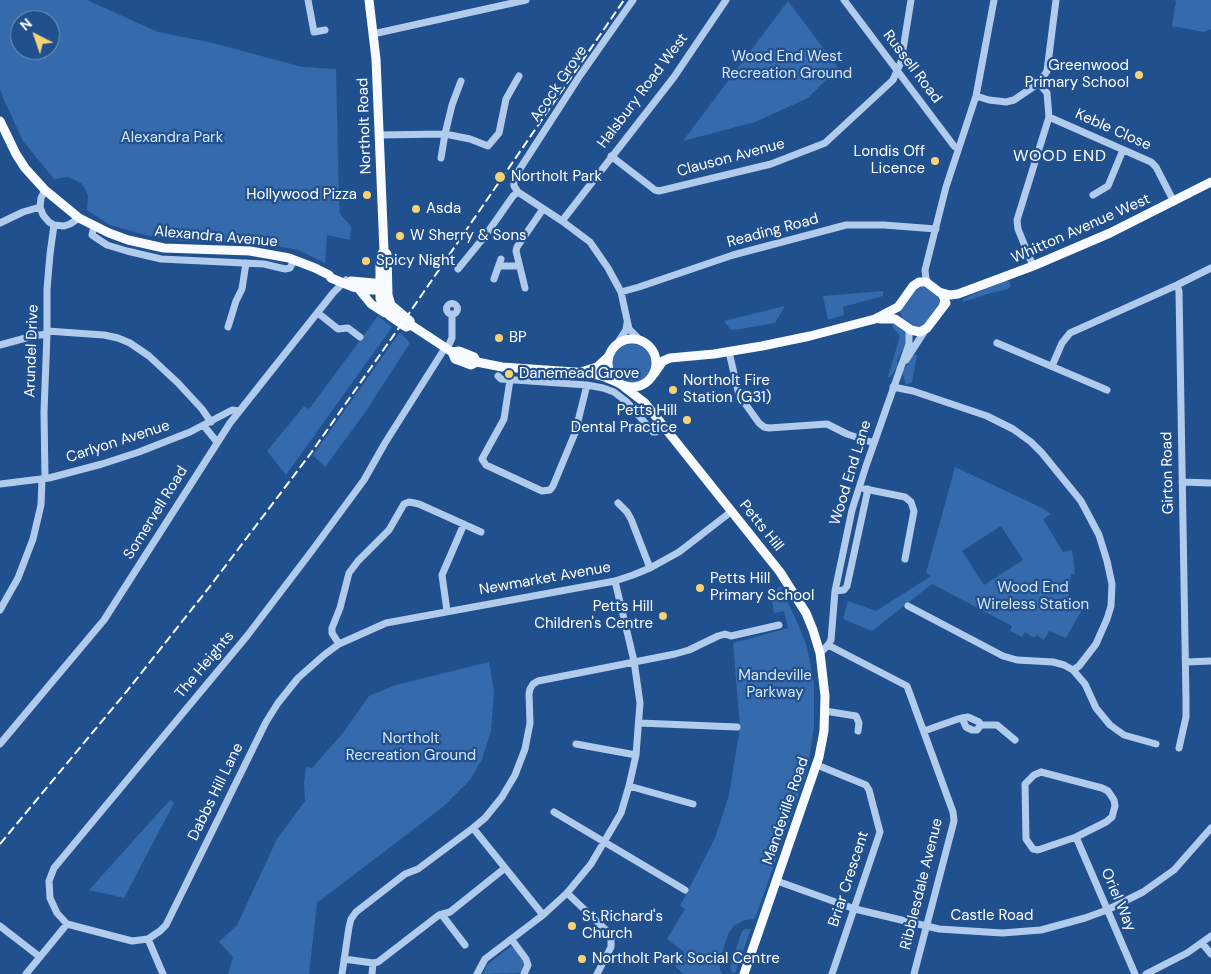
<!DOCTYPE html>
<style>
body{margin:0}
#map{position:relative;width:1211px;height:974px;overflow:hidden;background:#21508f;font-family:"DM Sans",sans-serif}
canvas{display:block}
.north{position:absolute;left:10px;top:10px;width:50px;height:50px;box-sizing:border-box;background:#21508f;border:1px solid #7a96bc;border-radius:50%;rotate:319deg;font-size:14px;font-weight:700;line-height:20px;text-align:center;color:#fff}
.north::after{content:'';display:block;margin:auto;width:18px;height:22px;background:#f9d373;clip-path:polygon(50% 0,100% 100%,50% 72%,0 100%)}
</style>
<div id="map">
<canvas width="1211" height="974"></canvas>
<div class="north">N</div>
</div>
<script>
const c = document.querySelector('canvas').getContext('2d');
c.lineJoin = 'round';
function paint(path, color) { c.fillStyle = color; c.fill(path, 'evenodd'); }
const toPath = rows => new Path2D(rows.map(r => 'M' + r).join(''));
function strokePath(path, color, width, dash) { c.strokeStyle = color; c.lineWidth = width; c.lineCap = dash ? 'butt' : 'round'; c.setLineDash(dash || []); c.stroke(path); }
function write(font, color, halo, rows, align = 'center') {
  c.font = font + ' "DM Sans",sans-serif'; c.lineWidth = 4.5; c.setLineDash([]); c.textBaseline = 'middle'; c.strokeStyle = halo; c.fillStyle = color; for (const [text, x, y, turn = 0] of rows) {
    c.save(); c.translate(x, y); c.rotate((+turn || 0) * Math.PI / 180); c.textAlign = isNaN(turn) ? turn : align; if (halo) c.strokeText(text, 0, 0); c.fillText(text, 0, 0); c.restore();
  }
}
paint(toPath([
 [0,0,87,0,158,32,213,43,302,67,336,69,339,203,340,214,351,226,350,240,327,235,325,263,298,250,263,243,182,241,149,236,110,225,87,210,88,196,84,187,81,183,68,177,54,179,23,141,4,100,0,89],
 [20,20,50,20,50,50,20,50],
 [1173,0,1211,0,1211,29,1204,32,1172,26,1176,1],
 [788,1,838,68,808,98,755,122,683,141],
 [1003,281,1009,281,1011,286,1008,289,991,293,963,302,963,299],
 [920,286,927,288,937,295,940,301,938,307,925,325,920,328,913,326,903,319,900,312,915,289],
 [883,291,883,296,843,307,844,315,828,320,823,296],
 [785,306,775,323,735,330,730,329,724,321],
 [378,316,392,327,286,475,267,451,304,406,309,409],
 [893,324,898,326,904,330,907,336,907,341,897,360,898,366,890,377,888,377,900,336,892,327],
 [400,332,410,343,364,414,325,467,313,455],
 '612 364a20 20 0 1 1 40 0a20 20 0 1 1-40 0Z',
 [914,355,917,355,912,382,906,385,902,372],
 [955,467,1044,509,1051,514,1043,519,1063,552,1072,550,1075,574,1071,574,1068,606,1083,608,1066,638,1049,631,1044,640,1036,635,1034,638,1025,632,1022,637,1010,631,1012,626,932,584,872,631,843,619,848,601,876,611,931,576,926,573],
 [1001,526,1023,560,984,585,962,551],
 [780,586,798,624,807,647,814,683,814,726,808,768,755,919,745,920,735,925,729,932,719,962,720,970,723,974,683,974,675,966,684,952,667,939,685,909,680,906,715,838,729,795,740,727,733,643,788,628,784,611,774,613,771,596],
 [489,662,494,691,491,731,482,759,470,780,444,806,317,903,309,974,228,974,233,957,219,942,237,925,277,839,305,801,304,783,306,767,312,768,343,733,369,696,396,685],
 [170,800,174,803,124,898,89,890],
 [745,929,751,929,735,973,732,972,730,967,742,931],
 [510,947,515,948,525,960,526,966,522,973,483,974,486,966]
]), '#356aac');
strokePath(toPath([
 [308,0,314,32,325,30],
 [633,0,579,77,514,178,514,186,518,192,562,221,590,242,608,268,621,292,629,329,642,342],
 [844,0,954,146,958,149],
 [373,34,526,0],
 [976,96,989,100,1006,102,1014,100,1039,83,1047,71,1056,0],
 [1049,117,1151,162,1156,167,1174,202],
 [379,135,445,134,470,139,488,146,499,133,506,99,519,76],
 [611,156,655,190,659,191,771,164,825,143,893,80,901,62,911,0],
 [441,158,445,134,452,105,461,81],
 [45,190,41,198,40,207,43,215,49,222,54,225,64,226,70,224,79,218],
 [1093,195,1108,186,1123,150],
 [562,221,674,77,726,0],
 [0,223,23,212,40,207],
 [94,226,92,235,107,245,127,251,161,259,264,264,285,269,290,268,294,260],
 [499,266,519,266],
 [1033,266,1018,229,1017,220,1049,117,1047,93,1039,83],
 [458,269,485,236,513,196,518,192],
 [494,279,501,259],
 [929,284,926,279,925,270,946,187,976,96,994,0],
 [1177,285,1179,291,1186,699,1186,717,1179,748],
 [525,288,516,251,517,247,543,209],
 [621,292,639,287,733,255,846,225,884,225,936,229],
 '446.5 309a5.5 5.5 0 1 1 11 0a5.5 5.5 0 1 1-11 0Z',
 [318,313,338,329,348,328,360,337],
 [228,327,236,301,242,289,246,263],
 [47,331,104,335,118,338,130,343,149,356,178,383,202,409,211,422],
 [997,343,1107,390],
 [0,345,33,336,47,334],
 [615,347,626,330,627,323],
 [447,349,452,338,452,314],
 [729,352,739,395,759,423,764,427,769,428,827,424,847,434,874,443],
 [906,360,926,329],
 [1052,366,1062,343,1070,333,1177,285,1211,268],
 [498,376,501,379,587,385,603,388,614,392,627,402,653,432,656,432,663,427],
 [510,380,504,419,482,459,486,465,542,491,550,490,553,486,575,433,587,385],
 [893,387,913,391,987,416,1013,429,1031,442,1042,453,1081,501,1099,535,1107,561,1112,584,1111,606,1107,619,1096,644,1079,666,1073,670],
 [204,426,217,442],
 [45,478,44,412,47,334,47,289,50,254,54,225],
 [1182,482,1211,483],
 [0,484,49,478,102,464,139,452,190,432,232,410,239,411],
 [865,489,905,497,911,502,914,511,905,559],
 [618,503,627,512,631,519,650,568],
 [835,591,844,590,847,586,868,489],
 [908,606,1003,656,1017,660,1053,662,1064,665,1073,670,1085,684,1096,708,1110,725,1124,735,1156,744],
 [0,610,18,578,33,539,41,505,42,479],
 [447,611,442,575,464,524],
 [339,644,332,633,332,628,340,608,349,573,358,561,389,530,404,504,409,502,419,504,481,532],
 [828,645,907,686,953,812,954,821,914,974],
 [820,653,828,645,831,640,835,591,852,510,866,466,909,344,909,332,907,327],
 [1186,662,1211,661],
 [825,711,856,716,859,723,858,731],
 [639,723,737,727],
 [981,725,997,725,1015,740],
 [924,731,958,719,968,717,979,722,981,725,977,730,972,730,966,727,962,718],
 [0,744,104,620,230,423,333,293,346,280],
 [576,744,636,755],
 [817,765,866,785,869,790,880,832,832,974],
 [1041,772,1102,788,1108,791,1114,800,1115,806,1112,817,1106,822,1076,837,1038,850,1033,849,1026,839,1025,784,1034,775,1041,772],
 [629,786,693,804],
 [554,812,685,890],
 [473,828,543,915],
 [1076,837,1135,974],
 [777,881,855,909,939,929,1002,933,1041,930,1085,918,1107,910,1143,892,1174,870,1211,828],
 [567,893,607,931,611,938,611,947,597,974],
 [442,915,465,945],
 [0,926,40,957],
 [148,939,132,941,67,924,57,913,50,898,49,881,54,868,247,636,311,552,364,480,385,443,445,348],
 [512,940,526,959,528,965,524,974],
 [1202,943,1211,954],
 [344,959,373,963,378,962,439,915,450,912,505,868],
 [26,974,67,924],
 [163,974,148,939,160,931,166,925,266,722,278,703,298,678,324,655,339,644,386,623,615,581,633,575,650,568,679,552,732,511],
 [342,974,349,927,351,919,356,912,405,874,418,869,473,828,485,818,502,797,515,775,525,749,530,723,529,694,530,689,533,684,538,681,675,654,689,650,718,636,725,634,731,636,779,625],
 [372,974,373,963],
 [477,974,485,959,543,915,567,893,591,864,621,813,629,786,636,755,640,703,634,661,615,581],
 [1146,974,1187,953,1211,936]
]), '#b1cbec', 7);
strokePath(toPath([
 [369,0,376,59,384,251,387,254,388,295,391,305,410,321,411,325,452,352,455,359,471,365,477,362,502,367,589,373,605,377,619,383],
 [0,121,16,154,25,168,45,190,79,218,109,233,128,240,164,248,250,251,289,258,315,268,329,275,331,278,353,287,369,290,388,290],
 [384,251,381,255,380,265,380,298,382,305,390,316,406,327,411,325],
 [351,281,385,284],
 [358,288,371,304,385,313],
 [939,292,950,295,958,294,1033,266,1110,233,1211,182],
 [880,319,895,319,911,330,920,332,927,328,946,303],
 '608 363a24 24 0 1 1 48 0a24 24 0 1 1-48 0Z',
 [452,352,459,351,474,357,477,362],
 [584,371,597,367,609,356],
 [654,374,663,361,670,358,714,354,762,346,810,336,875,319,898,307,913,286,919,282,926,282,942,294,945,300,943,307],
 [623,386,645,403,780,572,806,613,813,630,820,653,825,696,824,731,819,757,744,974]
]), '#f7faff', 9);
strokePath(toPath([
 [0,844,127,691,211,585,311,453,410,312,624,0]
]), '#fff', 2, [9, 4]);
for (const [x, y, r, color] of [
 [1139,75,5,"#f9d373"],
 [935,161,5,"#f9d373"],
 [500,177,6,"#f9d373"],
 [367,195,5,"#f9d373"],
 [416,209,5,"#f9d373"],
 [400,236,5,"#f9d373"],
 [366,261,5,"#f9d373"],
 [499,338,5,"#f9d373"],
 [509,374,5,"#f9d373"],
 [673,390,5,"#f9d373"],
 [687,420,5,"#f9d373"],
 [700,588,5,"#f9d373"],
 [663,616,5,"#f9d373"],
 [572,926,5,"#f9d373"],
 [582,959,5,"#f9d373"]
]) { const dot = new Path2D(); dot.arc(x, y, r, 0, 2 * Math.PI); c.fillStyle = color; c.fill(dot); strokePath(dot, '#21508f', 2); }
write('15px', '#d7e6f9', '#21508f', [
 ["Wood End West",787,57],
 ["Recreation Ground",787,74],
 ["Alexandra Park",172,138],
 ["Wood End",1033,588],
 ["Wireless Station",1033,605],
 ["Mandeville",775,676],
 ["Parkway",775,693],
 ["Northolt",411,739],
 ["Recreation Ground",411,756]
]);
write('15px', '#fff', '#21508f', [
 ["Greenwood",1129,66,"right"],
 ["Primary School",1129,83,"right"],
 ["Londis Off",925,152,"right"],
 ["Licence",925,169,"right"],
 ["Northolt Park",511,177],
 ["Hollywood Pizza",357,195,"right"],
 ["Asda",426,209],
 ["W Sherry & Sons",410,236],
 ["Spicy Night",376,261],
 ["BP",509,338],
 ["Danemead Grove",519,374],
 ["Northolt Fire",683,381],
 ["Station (G31)",683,398],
 ["Petts Hill",677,411,"right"],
 ["Dental Practice",677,428,"right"],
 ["Petts Hill",710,579],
 ["Primary School",710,596],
 ["Petts Hill",653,607,"right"],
 ["Children's Centre",653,624,"right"],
 ["St Richard's",582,917],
 ["Church",582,934],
 ["Northolt Park Social Centre",592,959]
], 'left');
write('15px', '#fff', '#21508f', [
 ["Russell Road",912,67,53],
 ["Acock Grove",559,84,-56],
 ["Halsbury Road West",643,91,-53],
 ["Northolt Road",365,126,-92],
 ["Keble Close",1113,130,24],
 ["Clauson Avenue",731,158,-15],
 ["Whitton Avenue West",1081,229,-24],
 ["Reading Road",773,231,-15],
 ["Alexandra Avenue",216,237,5],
 ["Arundel Drive",32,351,-88],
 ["Carlyon Avenue",118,442,-18],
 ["Wood End Lane",851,473,-73],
 ["Girton Road",1168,473,-91],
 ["Somervell Road",156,513,-58],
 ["Petts Hill",761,526,51],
 ["Newmarket Avenue",545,579,-10],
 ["The Heights",205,665,-50],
 ["Dabbs Hill Lane",216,792,-64],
 ["Mandeville Road",786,811,-71],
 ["Briar Crescent",849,879,-72],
 ["Ribblesdale Avenue",922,884,-76],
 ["Oriel Way",1118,900,67],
 ["Castle Road",992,916]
]);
c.letterSpacing = '1px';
write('16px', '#fff', '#21508f', [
 ["WOOD END",1060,157]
]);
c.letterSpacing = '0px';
</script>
